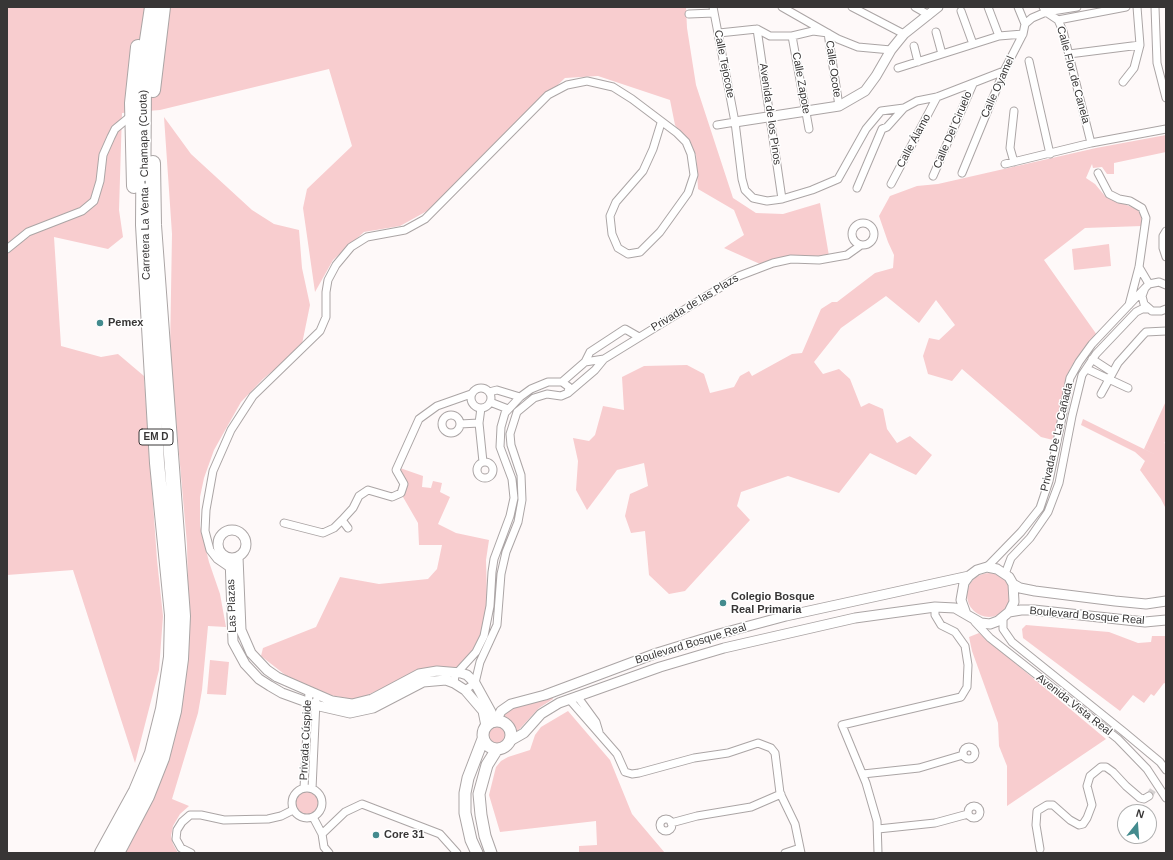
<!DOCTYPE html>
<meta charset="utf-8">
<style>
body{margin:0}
#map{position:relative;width:1173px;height:860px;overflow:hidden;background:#fef9f9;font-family:Arial,sans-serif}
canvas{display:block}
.frame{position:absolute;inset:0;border:8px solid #383636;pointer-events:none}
.north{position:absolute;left:1117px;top:804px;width:40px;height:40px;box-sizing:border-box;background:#fff;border:1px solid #afafaf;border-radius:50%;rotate:17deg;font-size:11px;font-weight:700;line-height:16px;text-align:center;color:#383636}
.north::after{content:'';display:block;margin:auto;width:14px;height:18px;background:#438b8e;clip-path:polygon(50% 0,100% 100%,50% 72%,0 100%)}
</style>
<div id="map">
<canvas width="1173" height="860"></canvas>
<div class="frame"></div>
<div class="north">N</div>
</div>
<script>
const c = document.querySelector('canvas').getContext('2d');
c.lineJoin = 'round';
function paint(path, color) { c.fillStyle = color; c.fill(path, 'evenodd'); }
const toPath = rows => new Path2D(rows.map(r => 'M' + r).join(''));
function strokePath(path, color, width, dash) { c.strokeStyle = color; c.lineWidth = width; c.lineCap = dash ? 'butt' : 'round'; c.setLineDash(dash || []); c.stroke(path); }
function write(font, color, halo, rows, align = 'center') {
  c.font = font + ' Arial,sans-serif'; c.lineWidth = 3; c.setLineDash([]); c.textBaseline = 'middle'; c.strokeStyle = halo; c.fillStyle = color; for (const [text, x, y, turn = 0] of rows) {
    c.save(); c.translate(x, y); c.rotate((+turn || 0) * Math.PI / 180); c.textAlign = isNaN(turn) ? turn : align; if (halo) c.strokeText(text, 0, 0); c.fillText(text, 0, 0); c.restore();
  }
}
paint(toPath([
 [7,7,686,7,687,28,696,85,733,198,756,213,783,214,820,203,829,256,814,257,792,257,760,264,724,248,744,235,734,210,698,189,696,155,675,125,670,100,598,76,565,78,427,211,400,226,364,232,333,260,315,292,303,208,307,189,352,146,329,69,160,110,122,113,119,210,123,237,108,249,54,237,61,346,101,357,118,354,144,376,157,560,163,616,159,670,135,763,73,570,7,575],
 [164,117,191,154,252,210,274,224,299,230,302,268,310,305,302,344,287,359,263,379,241,402,214,450,204,478,200,497,200,526,209,562,220,594,226,627,208,626,202,690,198,713,172,799,189,806,180,814,173,826,171,836,173,844,178,853,126,853,154,794,185,668,189,640,187,544,170,351,172,234],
 [1166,135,1166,152,1114,163,1114,174,1107,174,1102,167,1093,168,1092,164,1086,178,1095,184,1105,196,1141,211,1142,226,1085,228,1044,260,1097,335,1071,367,1053,440,1041,437,962,369,952,381,928,374,923,356,929,338,939,340,955,325,936,300,919,323,886,296,841,328,814,362,823,374,839,369,850,379,861,407,869,403,883,409,887,429,897,443,910,436,932,455,916,475,870,453,839,493,788,476,741,492,737,506,750,520,685,591,669,594,649,575,645,531,631,533,625,516,630,494,648,486,644,463,617,470,587,510,576,490,578,461,573,438,589,441,595,435,603,406,624,410,622,377,644,366,687,365,704,374,710,393,734,387,740,376,749,371,752,376,792,354,802,353,821,309,832,302,837,302,875,273,893,268,894,255,888,242,879,216,890,196,917,186,938,184,1096,148],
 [1109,244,1111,266,1074,270,1072,249],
 [1166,401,1166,439,1164,444,1166,441,1166,509,1161,499,1140,470,1145,461,1135,452,1081,425,1083,419,1158,456,1144,449],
 [400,468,423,476,422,487,431,488,433,481,442,483,440,492,450,497,438,524,456,533,489,540,486,560,487,596,485,623,475,650,457,669,428,667,357,700,329,695,293,681,261,656,263,648,316,627,340,577,379,584,428,579,437,569,442,545,419,545,418,523,403,497,408,485],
 '967 595a22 22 0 1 1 44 0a22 22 0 1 1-44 0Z',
 [1026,625,1109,632,1138,643,1151,642,1152,636,1166,636,1166,684,1164,683,1154,696,1151,694,1144,703,1133,695,1120,711,1023,638,1022,629],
 [979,633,1106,739,1007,806,1007,766,999,746,998,723,972,651,969,637],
 [210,660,229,662,226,695,207,694],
 [552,695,553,699,539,708,513,736,512,728,502,715,508,710],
 [568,711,610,760,632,814,665,853,579,853,579,846,597,845,596,821,500,832,489,795,496,767,501,761,508,757,530,750,535,735,541,727],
 '486 734a11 11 0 1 1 22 0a11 11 0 1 1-22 0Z',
 '294 803a13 13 0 1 1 26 0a13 13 0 1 1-26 0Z'
]), '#f8cdcf');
strokePath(toPath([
 [1149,796,1153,790]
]), '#d6d2d2', 7, [7, 3.5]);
const minor = toPath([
 [713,7,735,122,742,179,745,190,753,198,767,201,782,199,812,190,838,179,866,129,881,111,904,108,917,101,937,97,1004,71],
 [782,7,838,39,858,47,891,50],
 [852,7,904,34],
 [915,7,929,15],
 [988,7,999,36],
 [1018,7,1025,24],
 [1043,7,1046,12,1058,20,1063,31,1091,143],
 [1155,7,1157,63,1166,98],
 [961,11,973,44],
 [689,14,714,13],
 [1058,20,1126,7],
 [757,29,782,199],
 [936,32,942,54],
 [719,33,757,29,770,36,792,36,813,31,828,33,839,106],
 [792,36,809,129],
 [914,46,918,62],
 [1069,54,1140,45],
 [1029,61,1050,154],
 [898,68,999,36,1023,34],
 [1123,82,1134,68,1140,45,1137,7],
 [1014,111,1010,148,1014,162],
 [717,125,735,122],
 [1005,164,1091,143,1166,129],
 [962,173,1004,71,1023,34,1025,24,1032,18,1046,12,1077,7],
 [1098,173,1109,194,1119,199,1130,201,1142,208,1146,218,1139,267,1129,305],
 [933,176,973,84],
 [891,184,937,97],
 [857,188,882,129,887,127,904,108],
 '852 234a11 11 0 1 1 22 0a11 11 0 1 1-22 0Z',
 [1166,231,1163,236,1163,248,1166,257],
 [7,249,28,232,82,211,94,201,100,181,103,155,111,137,115,129,132,115],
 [1139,267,1149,284],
 [1166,285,1159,282,1149,284,1145,288,1142,296,1144,304,1152,311,1161,311,1166,309],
 [1092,359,1112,372],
 [585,362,590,352,625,329,639,337],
 [1087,369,1128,388],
 [562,382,585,362,604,359],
 '471 398a10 10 0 1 1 20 0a10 10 0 1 1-20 0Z',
 [489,392,497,390,520,397],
 [1101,394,1118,363,1143,335,1146,332,1166,331],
 [490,402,508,409],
 [481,408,479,423,483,462],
 '442 424a9 9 0 1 1 18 0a9 9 0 1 1-18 0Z',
 [460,424,479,423],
 '477 470a8 8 0 1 1 16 0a8 8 0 1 1-16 0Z',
 [284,523,323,533,334,528,342,520],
 [348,528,342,520,353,508,359,496,368,490,392,497,401,493,404,484,396,470,419,419,437,406,471,394],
 [987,567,1021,532,1040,508,1049,481,1070,378,1079,362,1092,344,1145,288],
 [230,568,217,559,210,550,205,531,206,510,213,471,231,430,253,396,320,331,326,317,326,292,328,280,336,265,351,247,367,237,405,230,425,219,548,95,567,85,587,81,613,87,632,99,677,133,686,142,691,154,694,175,688,193,660,232,640,252,628,254,618,248,612,234,610,216,616,202,643,171,653,149,661,123],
 [1005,574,1011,558,1030,538,1048,512,1059,483,1072,416,1082,375,1096,354,1136,312,1142,309,1148,309],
 [1003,618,1003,629,1012,642,1124,732,1160,762,1166,770],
 [975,622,990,638,1118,739,1147,769,1166,798],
 [454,683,455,675,476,652,484,636,490,606,492,572,494,559,510,516,514,498,512,479,500,447,501,427,505,413,520,397,531,389,548,382,562,382,569,387,568,393],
 [465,690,475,683,480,662,497,625,501,574,506,552,518,522,522,500,521,475,511,445,510,434,517,412,534,398,547,394,561,396,568,393,595,370,604,359,739,276,773,263,791,259,819,260,847,255,861,245],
 [577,696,596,722,599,732],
 [569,699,617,754,625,772,632,774,639,773,694,758,728,753,758,743,771,748,775,753,780,793,795,824,801,853],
 '963 753a6 6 0 1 1 12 0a6 6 0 1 1-12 0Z',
 [863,774,919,768,963,755],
 '292 803a15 15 0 1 1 30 0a15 15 0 1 1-30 0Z',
 [304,788,309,692],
 [312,789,316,701],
 '968 812a6 6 0 1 1 12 0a6 6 0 1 1-12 0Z',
 [313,817,322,834,324,847,329,853],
 '660 825a6 6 0 1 1 12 0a6 6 0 1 1-12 0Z',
 [671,823,697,816,751,807,781,794],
 [878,829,935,823,968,814],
 [322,834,345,812,362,804,440,834,457,853],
 [1040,849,1036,825,1037,811,1047,805,1053,805,1070,820,1079,825,1083,824,1087,818,1092,805,1087,786,1090,776,1101,767,1106,767,1113,772,1126,786,1140,798,1144,799,1149,796],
 [191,853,181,848,176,839,177,830,182,822,190,815,201,815,224,820,268,819,281,816,293,810],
 [785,853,800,848],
 [878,853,877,821,866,783,842,725,961,697,967,687,968,665,965,646,955,632,941,625,935,615,935,607]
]);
const tertiary = toPath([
 [735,122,839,106,865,91,876,76,891,50,904,34,938,7],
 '218 544a14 14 0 1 1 28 0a14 14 0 1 1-28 0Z',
 [238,557,241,630,251,653,267,670,277,677,332,701,352,704,372,699,419,674,437,671,461,673,467,675,475,683,491,712,494,722],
 [230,558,233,642,245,664,259,679,270,686,282,693,315,705,350,713,373,708,423,682,446,680,454,683,465,690,483,711,486,726],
 [1013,584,1020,588,1035,591,1115,601,1146,604,1166,601],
 [1009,612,1021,610,1034,610,1145,622,1166,620],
 [496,721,501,711,511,704,545,695,657,653,719,634,786,616,969,576],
 [510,741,524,733,541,714,559,703,660,667,724,648,855,618,935,607,955,608,981,623,990,624,998,621,1009,612,1014,602,1013,584,1009,577,997,569,987,567,977,570,969,576,964,583,961,600,966,614]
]);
const secondary = toPath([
 '483 735a14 14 0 1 1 28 0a14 14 0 1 1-28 0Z',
 [477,853,471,840,465,813,465,793,468,778,483,739],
 [491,853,485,836,481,815,479,794,487,765,497,749]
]);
const motorway = toPath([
 [153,90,163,7],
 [134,186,132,103,138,47],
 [102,853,136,791,152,753,163,709,171,657,172,615,157,463,143,225,144,85,146,47,152,7],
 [117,853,147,796,162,758,174,711,181,659,183,616,154,225,153,163]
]);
strokePath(minor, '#aba5a5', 9);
strokePath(tertiary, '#aba5a5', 11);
strokePath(secondary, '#aba5a5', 13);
strokePath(motorway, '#aba5a5', 16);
strokePath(minor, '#fff', 7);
strokePath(tertiary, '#fff', 9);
strokePath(secondary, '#fff', 11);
strokePath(motorway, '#fff', 14);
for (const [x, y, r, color] of [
 [100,323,4,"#438b8e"],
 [723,603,4,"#438b8e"],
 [376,835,4,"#438b8e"]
]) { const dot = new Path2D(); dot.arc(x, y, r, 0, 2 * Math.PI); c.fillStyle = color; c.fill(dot); strokePath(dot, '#fff', 1.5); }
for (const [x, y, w] of [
 [156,437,34]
]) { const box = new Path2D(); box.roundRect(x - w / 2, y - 8, w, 16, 3); c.fillStyle = '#fff'; c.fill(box); strokePath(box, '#383636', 1); }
write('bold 10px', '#383636', null, [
 ["EM D",156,437]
]);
write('11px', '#383636', '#fff', [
 ["Calle Tejocote",724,64,79],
 ["Calle Ocote",833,69,82],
 ["Calle Flor de Canela",1073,75,75],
 ["Calle Zapote",801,83,80],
 ["Calle Oyamel",998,87,-66],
 ["Avenida de los Pinos",770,114,82],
 ["Calle Del Ciruelo",953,130,-67],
 ["Calle Álamo",914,141,-62],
 ["Carretera La Venta - Chamapa (Cuota)",145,185,-91],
 ["Privada de las Plazs",695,303,-31],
 ["Privada De La Cañada",1057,437,-77],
 ["Las Plazas",232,606,-92],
 ["Boulevard Bosque Real",1087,616,5],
 ["Boulevard Bosque Real",691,644,-17],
 ["Avenida Vista Real",1074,705,38],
 ["Privada Cúspide",306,740,-87]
]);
write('bold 11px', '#383636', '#fff', [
 ["Pemex",108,323],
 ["Colegio Bosque",731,597],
 ["Real Primaria",731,610],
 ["Core 31",384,835]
], 'left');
</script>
